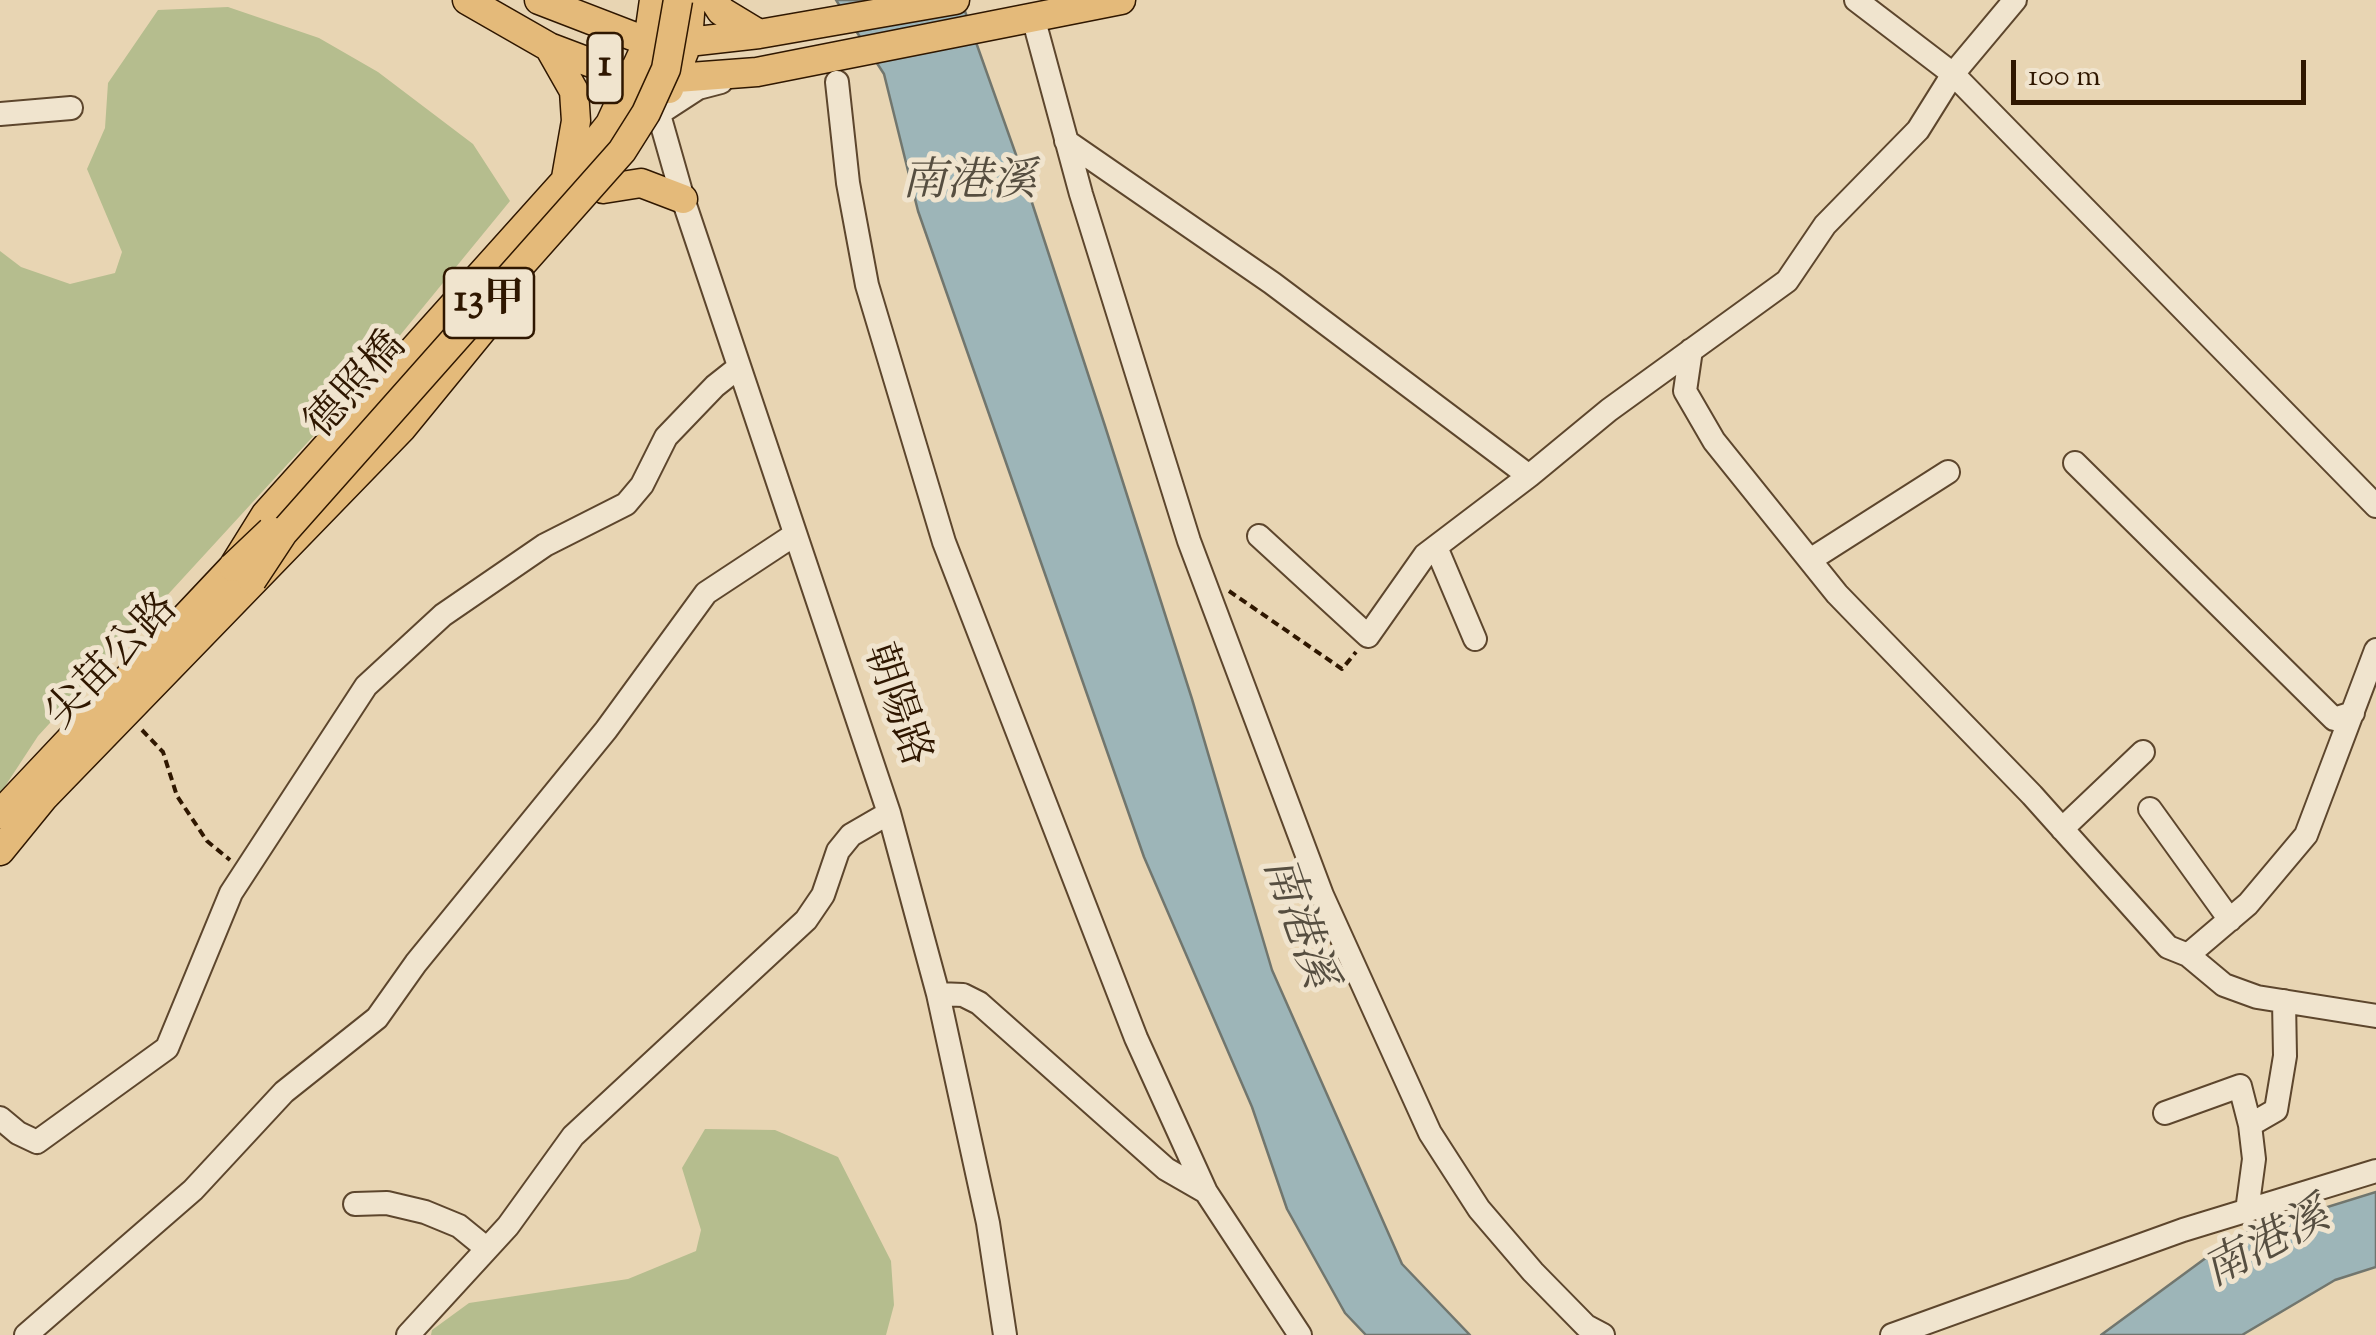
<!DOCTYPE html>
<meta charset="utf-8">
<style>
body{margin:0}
#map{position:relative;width:2376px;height:1335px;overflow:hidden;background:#e8d5b3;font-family:"Sorts Mill Goudy",serif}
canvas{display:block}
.scale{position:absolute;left:2011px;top:60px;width:295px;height:45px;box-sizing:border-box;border:5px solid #2f1700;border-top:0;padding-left:12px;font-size:30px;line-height:35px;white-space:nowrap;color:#2f1700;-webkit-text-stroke:8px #f0e4ce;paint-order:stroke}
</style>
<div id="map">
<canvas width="2376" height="1335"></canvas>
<div class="scale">100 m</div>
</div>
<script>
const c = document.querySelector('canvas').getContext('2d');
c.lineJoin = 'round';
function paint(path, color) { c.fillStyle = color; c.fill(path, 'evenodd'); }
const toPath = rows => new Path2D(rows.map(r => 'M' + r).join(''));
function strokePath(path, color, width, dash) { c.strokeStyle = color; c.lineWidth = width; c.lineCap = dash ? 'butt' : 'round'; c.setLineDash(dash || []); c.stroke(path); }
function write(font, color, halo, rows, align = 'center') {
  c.font = font + ' "Sorts Mill Goudy","Noto Serif TC",serif'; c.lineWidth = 10; c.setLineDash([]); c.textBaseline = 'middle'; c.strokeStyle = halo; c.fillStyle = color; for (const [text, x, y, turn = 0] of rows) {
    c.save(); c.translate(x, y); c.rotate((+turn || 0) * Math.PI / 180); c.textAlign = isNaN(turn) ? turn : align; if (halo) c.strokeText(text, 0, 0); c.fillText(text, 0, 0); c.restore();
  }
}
paint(toPath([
 [228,7,319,38,378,72,473,144,510,201,352,394,38,736,0,794,0,251,21,267,70,284,115,273,122,252,87,169,105,128,108,83,158,10],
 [705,1129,775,1130,838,1157,891,1261,894,1305,886,1335,431,1335,432,1330,469,1303,628,1279,696,1251,701,1230,682,1168]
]), '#b5bd8e');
const water = toPath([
 [836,0,961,0,1020,166,1105,426,1192,699,1272,970,1402,1264,1470,1335,1366,1335,1345,1313,1287,1209,1252,1107,1144,857,918,211,884,74,836,0],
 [2376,1192,2376,1267,2335,1280,2242,1335,2101,1335,2237,1235,2376,1192]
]);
paint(water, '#9db5b8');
strokePath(water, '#71766e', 2.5);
const minor = toPath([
 [1856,0,1953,74,2376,506],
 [1033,17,1081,194,1189,541,1322,895,1430,1133,1479,1209,1533,1272,1586,1326,1603,1335],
 [837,82,848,183,867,285,944,542,1136,1038,1206,1192,1300,1335],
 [652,90,683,199,889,813,938,994,988,1223,1005,1335],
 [0,114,71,108],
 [658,114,698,88,721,82],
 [1066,141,1272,283,1529,476,1609,410,1787,281,1825,225,1918,130,1953,74,2015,0],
 [1691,350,1685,391,1714,441,1837,594,2032,795,2168,947,2188,955,2224,985,2257,997,2376,1016],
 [2075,463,2334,719,2353,713],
 [1259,536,1368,636,1425,555,1529,476],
 [1436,547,1475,639],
 [1810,560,1948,472],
 [2150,809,2230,920],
 [2062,829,2143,752],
 [2188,955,2248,904,2306,835,2376,650],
 [938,994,963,995,979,1003,1166,1169,1206,1192],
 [2165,1113,2240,1086,2250,1125],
 [0,1118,18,1133,37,1142,167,1048,231,893,366,686,443,615,545,545,626,504,642,485,666,437,715,386,739,367],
 [355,1204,387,1203,425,1212,459,1226,486,1248],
 [2247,1211,2254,1159,2250,1125,2276,1110,2285,1056,2284,1001],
 [26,1335,193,1190,284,1092,377,1018,416,963,606,730,706,593,794,535],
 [408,1335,508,1226,573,1136,806,920,823,895,838,851,851,835,889,813],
 [1892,1335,2183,1230,2376,1171]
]);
const major = toPath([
 [467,0,549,47,631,78,650,80,757,72,1121,0],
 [539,0,648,42,688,42,759,34,955,0],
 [714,0,721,11,759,34],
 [549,47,574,91,576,121,566,178],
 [669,89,688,42,691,0],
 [603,189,641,183,683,199],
 [0,814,233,567,266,514,565,181,610,124,648,42,654,0],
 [0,851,44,797,402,428,519,285]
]);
strokePath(minor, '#5d462d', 26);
strokePath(major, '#2f1700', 31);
strokePath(toPath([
 [1229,591,1342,669,1356,652],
 [142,730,163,752,177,796,207,841,230,860]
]), '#2f1700', 4, [8, 5]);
strokePath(minor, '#f0e4ce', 22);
strokePath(major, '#e4ba7a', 28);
const majorBridge = toPath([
 [233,567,271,531],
 [252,580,283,533,622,151,646,113,666,69,678,0]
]);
strokePath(majorBridge, '#2f1700', 31, []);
strokePath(majorBridge, '#e4ba7a', 28);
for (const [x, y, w] of [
 [605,68,35],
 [489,303,90]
]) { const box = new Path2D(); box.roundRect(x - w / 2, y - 35, w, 70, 8); c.fillStyle = '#f0e4ce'; c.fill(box); strokePath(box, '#2f1700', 2.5); }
write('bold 40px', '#2f1700', null, [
 ["1",605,68],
 ["13甲",489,303]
]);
write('42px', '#2f1700', '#f0e4ce', [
 ["德照橋",359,388,-48],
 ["尖苗公路",115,664,-46],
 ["朝陽路",893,706,71]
]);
write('italic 45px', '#564e40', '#f0e4ce', [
 ["南港溪",969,186],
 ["南港溪",1294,924,71],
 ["南港溪",2269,1248,-28]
]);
</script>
